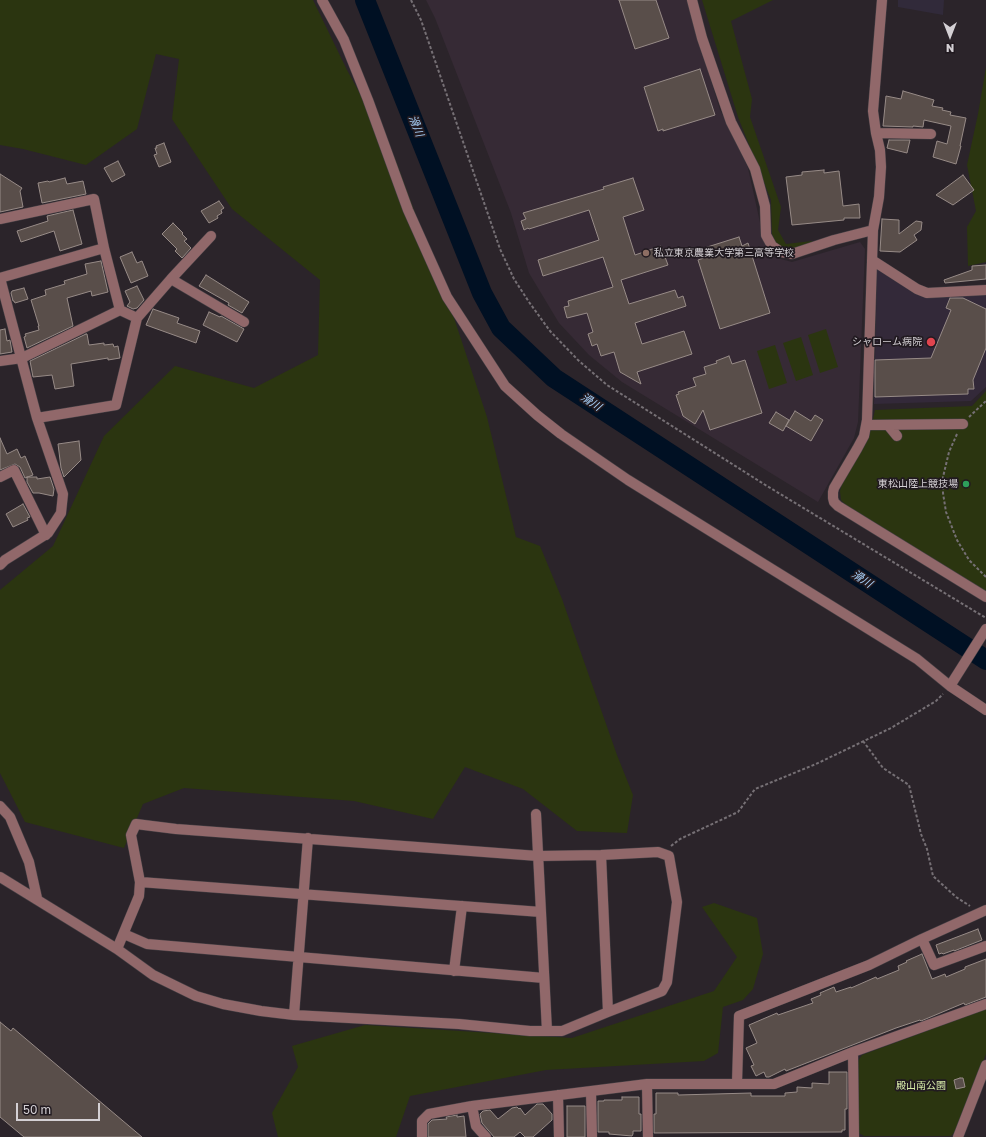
<!DOCTYPE html>
<meta charset="utf-8">
<style>
body{margin:0}
#map{position:relative;width:986px;height:1137px;overflow:hidden;background:#2b242a;font-family:"Golos Text",sans-serif}
canvas{display:block}
.north{position:absolute;left:930px;top:16px;width:40px;height:40px;-webkit-text-stroke:3px #211a20;paint-order:stroke;rotate:180deg;font-size:11px;font-weight:700;line-height:16px;text-align:center;color:#d4d0d4}
.north::after{content:'';display:block;margin:auto;width:14px;height:18px;background:#d4d0d4;clip-path:polygon(50% 0,100% 100%,50% 72%,0 100%)}
.scale{position:absolute;left:16px;top:1103px;width:84px;height:18px;box-sizing:border-box;border:2px solid #d4d0d4;border-top:0;padding-left:5px;font-size:12px;line-height:14px;white-space:nowrap;color:#d4d0d4;-webkit-text-stroke:3px #211a20;paint-order:stroke}
</style>
<div id="map">
<canvas width="986" height="1137"></canvas>
<div class="north">N</div>
<div class="scale">50 m</div>
</div>
<script>
const c = document.querySelector('canvas').getContext('2d');
c.lineJoin = 'round';
function paint(path, color) { c.fillStyle = color; c.fill(path, 'evenodd'); }
const toPath = rows => new Path2D(rows.map(r => 'M' + r).join(''));
function strokePath(path, color, width, dash) { c.strokeStyle = color; c.lineWidth = width; c.lineCap = dash ? 'butt' : 'round'; c.setLineDash(dash || []); c.stroke(path); }
function write(font, color, halo, rows, align = 'center') {
  c.font = font + ' "Golos Text","Noto Sans JP",sans-serif'; c.lineWidth = 3.5; c.setLineDash([]); c.textBaseline = 'middle'; c.strokeStyle = halo; c.fillStyle = color; for (const [text, x, y, turn = 0] of rows) {
    c.save(); c.translate(x, y); c.rotate((+turn || 0) * Math.PI / 180); c.textAlign = isNaN(turn) ? turn : align; if (halo) c.strokeText(text, 0, 0); c.fillText(text, 0, 0); c.restore();
  }
}
paint(toPath([
 [426,0,687,0,720,110,736,139,748,168,763,236,770,256,792,262,860,242,865,249,858,422,854,438,818,502,622,382,589,355,559,323,529,273,511,213,435,18]
]), '#362a35');
paint(toPath([
 [898,0,944,0,943,15,898,7]
]), '#312a3a');
paint(toPath([
 [877,268,926,296,986,295,986,387,971,401,874,404]
]), '#332939');
paint(toPath([
 [0,0,313,0,347,70,395,158,455,321,487,417,516,537,540,546,562,599,617,755,633,795,627,833,577,831,523,789,465,767,433,819,354,801,184,788,143,804,124,848,25,822,0,773,0,590,53,546,104,436,175,366,254,388,318,355,320,280,232,209,172,119,179,59,156,54,137,129,86,165,23,149,0,145],
 [702,0,773,0,731,21,752,99,750,117,781,207,778,230,786,244,812,241,813,245,796,249,785,248,777,245,772,234,771,200,738,117],
 [986,67,986,262,968,266,967,227,976,211,967,165,978,114],
 [826,329,838,367,820,373,808,335],
 [801,337,813,375,796,381,783,343],
 [775,345,787,383,769,389,757,351],
 [986,391,986,592,847,506,841,500,840,491,842,484,869,437,875,410,972,406],
 [714,903,757,918,763,954,753,989,743,1000,723,1007,718,1053,704,1061,546,1070,410,1096,396,1137,278,1137,272,1113,298,1067,292,1046,365,1025,572,1038,714,991,737,957,702,907],
 [986,1009,986,1054,958,1128,951,1136,864,1136,859,1133,858,1061,862,1055]
]), '#2b3510');
strokePath(toPath([
 [365,0,482,293,501,328,554,378,986,660]
]), '#001023', 20);
const building = toPath([
 [619,0,656,0,669,38,635,49,619,0],
 [700,69,715,115,663,131,663,129,658,131,644,87,700,69],
 [903,91,934,100,932,106,943,108,942,110,951,112,950,115,966,118,960,146,961,146,956,164,933,157,937,141,947,144,951,126,924,120,923,127,913,126,913,127,883,126,886,96,901,99,903,91],
 [889,140,910,140,907,153,887,148,889,140],
 [164,143,171,162,159,167,154,155,157,154,155,148,157,148,156,146,164,143],
 [118,161,125,175,112,182,104,168,118,161],
 [824,170,824,173,839,171,843,206,859,204,860,218,844,218,844,220,792,225,786,177,802,175,802,172,824,170],
 [0,174,22,188,20,191,23,207,0,212,0,174],
 [963,175,974,190,953,205,936,195,963,175],
 [65,178,67,184,83,181,86,194,42,203,38,183,48,181,49,182,65,178],
 [633,178,644,210,623,217,635,255,661,246,668,265,621,280,629,304,675,290,678,298,683,296,686,306,635,323,642,344,684,331,692,354,637,372,641,384,620,372,614,352,601,356,597,344,592,346,588,334,593,332,587,313,567,318,564,307,569,306,568,301,613,287,603,257,543,276,538,260,599,240,589,210,529,229,528,228,524,230,521,221,526,219,523,213,604,189,603,187,633,178],
 [219,201,224,208,221,210,222,213,217,216,218,218,209,223,201,211,219,201],
 [73,210,82,244,60,251,54,231,21,242,17,231,48,221,47,216,73,210],
 [882,219,899,220,899,234,916,221,922,222,921,230,914,235,917,240,900,252,880,251,882,219],
 [173,223,183,233,182,234,187,239,184,241,191,248,182,258,175,251,177,249,162,234,173,223],
 [739,237,742,246,748,243,770,313,720,329,698,260,704,258,701,249,739,237],
 [132,252,137,263,142,261,148,276,131,283,120,257,132,252],
 [101,261,108,292,92,296,91,291,67,298,73,326,27,348,24,337,26,336,25,334,39,330,38,326,39,326,31,300,46,295,45,290,65,284,64,281,87,274,85,264,101,261],
 [986,265,986,279,945,283,944,280,972,270,972,266,986,265],
 [206,275,249,302,242,313,228,305,229,303,199,286,206,275],
 [137,286,144,300,137,308,133,309,127,306,130,302,125,291,137,286],
 [24,288,28,299,15,303,14,301,13,301,11,293,12,291,24,288],
 [950,298,963,298,986,309,986,348,973,380,974,389,968,389,968,394,875,397,875,360,931,358,951,310,946,308,950,298],
 [153,309,179,318,177,323,200,331,196,343,146,325,153,309],
 [209,312,220,317,221,316,244,329,237,342,203,325,209,312],
 [5,329,7,341,10,340,12,352,0,354,0,330,5,329],
 [86,334,87,334,89,345,104,343,104,345,113,344,114,347,118,346,120,358,108,360,108,358,71,364,74,386,55,389,52,375,33,377,30,361,86,334],
 [729,356,732,364,745,360,762,413,710,430,703,410,695,424,683,416,676,395,679,394,678,392,696,386,693,378,706,374,704,367,717,363,716,361,729,356],
 [795,411,811,421,815,415,823,420,811,441,786,426,795,411],
 [776,412,789,420,783,431,769,423,776,412],
 [0,438,7,454,17,449,21,458,25,456,33,475,25,478,20,467,15,464,0,470,0,438],
 [79,441,81,460,64,477,61,468,58,444,79,441],
 [27,477,37,477,37,479,50,477,54,489,53,496,39,493,33,493,27,482,27,477],
 [23,504,30,517,27,518,28,520,13,527,6,514,23,504],
 [978,929,982,940,954,951,954,950,943,954,942,953,939,954,936,945,978,929],
 [922,954,932,979,945,974,946,977,965,969,965,967,986,959,986,997,965,1005,964,1003,921,1021,920,1020,896,1028,786,1071,785,1069,769,1077,766,1077,764,1072,756,1076,751,1066,754,1065,746,1048,757,1043,749,1025,777,1013,778,1015,813,1003,811,999,821,995,820,993,834,987,836,992,851,987,851,988,876,977,877,979,899,970,898,966,907,962,906,961,922,954],
 [0,1022,11,1031,13,1028,142,1137,24,1137,0,1117,0,1022],
 [829,1072,847,1072,847,1109,845,1109,845,1130,842,1130,842,1132,654,1133,654,1114,656,1114,656,1093,678,1093,678,1095,751,1093,751,1096,785,1096,785,1093,797,1092,797,1087,812,1088,812,1083,829,1084,829,1072],
 [960,1078,963,1078,965,1087,956,1089,954,1080,960,1078],
 [622,1097,639,1097,639,1114,641,1114,641,1131,633,1131,633,1134,632,1136,609,1134,609,1132,598,1132,598,1101,604,1101,604,1100,622,1100,622,1097],
 [537,1104,543,1104,552,1114,552,1120,533,1137,525,1137,520,1132,514,1137,494,1137,482,1123,480,1114,483,1111,490,1110,498,1119,512,1108,517,1107,519,1109,520,1108,525,1115,537,1104],
 [567,1106,585,1106,585,1137,567,1137,567,1106],
 [457,1115,457,1117,464,1116,466,1137,428,1137,428,1124,432,1120,447,1119,446,1117,457,1115]
]);
paint(building, '#594e4a');
strokePath(building, '#978b87', 1);
const minor = toPath([
 [322,0,344,40,368,100,408,210,447,297,505,386,537,415,561,434,628,480,917,659,950,686,986,710],
 [692,0,702,38,731,122,755,169,765,206,766,235,772,246,781,252,792,254,834,240,873,230],
 [882,0,873,111,876,133,880,150,881,167,879,197,873,230,867,420,864,436,857,449,834,488,833,492,833,498,834,502,838,506,986,597],
 [876,133,931,134],
 [0,219,94,199,104,248,120,310,137,318],
 [872,260,917,289,927,293,986,290],
 [0,278,37,418,63,494,61,513,48,533,5,560,0,565],
 [0,278,104,248],
 [171,279,244,322],
 [0,361,22,358,120,310],
 [37,418,116,405,137,318,171,279,211,236],
 [866,425,963,424],
 [888,425,897,436],
 [0,477,14,470,46,535],
 [950,686,986,629],
 [0,806,10,817,29,862,37,898],
 [536,814,547,1031],
 [601,855,608,1012],
 [0,877,117,949,153,975,196,996,223,1004,261,1011,294,1015,459,1024,530,1031,562,1031,608,1012,662,991,667,982,677,902,669,856,658,852,601,855,538,856,176,829,136,824,131,835,140,882,139,896,117,949],
 [140,882,541,912],
 [124,934,147,944,544,978],
 [922,939,934,965,986,946],
 [454,971,462,906],
 [294,1015,308,838],
 [853,1052,854,1137],
 [737,1083,739,1016,869,965,922,939,986,910],
 [647,1084,648,1137],
 [591,1091,592,1137],
 [558,1095,559,1137],
 [472,1106,476,1126,486,1137],
 [422,1137,422,1121,429,1114,472,1106,647,1084,774,1084,853,1052,986,1004],
 [958,1137,986,1065]
]);
strokePath(minor, '#464045', 11);
strokePath(toPath([
 [411,0,421,20,500,249,514,279,529,302,550,331,578,360,607,385,767,486,986,618],
 [969,417,986,401],
 [957,434,949,452,943,477,943,493,946,512,957,540,969,560,986,577],
 [863,741,883,768,909,785,921,834,927,849,933,876,956,897,970,906],
 [671,846,680,839,738,812,755,789,816,764,891,728,936,701,943,694]
]), '#767075', 2, [3, 2]);
strokePath(minor, '#91686a', 10);
for (const [x, y, r, color] of [
 [646,253,4,"#8d6e63"],
 [931,342,5,"#e0444e"],
 [966,484,4,"#2e9e5b"]
]) { const dot = new Path2D(); dot.arc(x, y, r, 0, 2 * Math.PI); c.fillStyle = color; c.fill(dot); strokePath(dot, '#211a20', 1.5); }
write('10px', '#d4d0d4', '#211a20', [
 ["私立東京農業大学第三高等学校",654,253,"left"],
 ["シャローム病院",922,342],
 ["東松山陸上競技場",958,484]
], 'right');
write('10px', '#d7eba8', '#211a20', [
 ["殿山南公園",921,1086]
]);
write('italic 11px', '#aad3fc', '#211a20', [
 ["滑川",416,126,68],
 ["滑川",591,402,33],
 ["滑川",862,579,33]
]);
</script>
